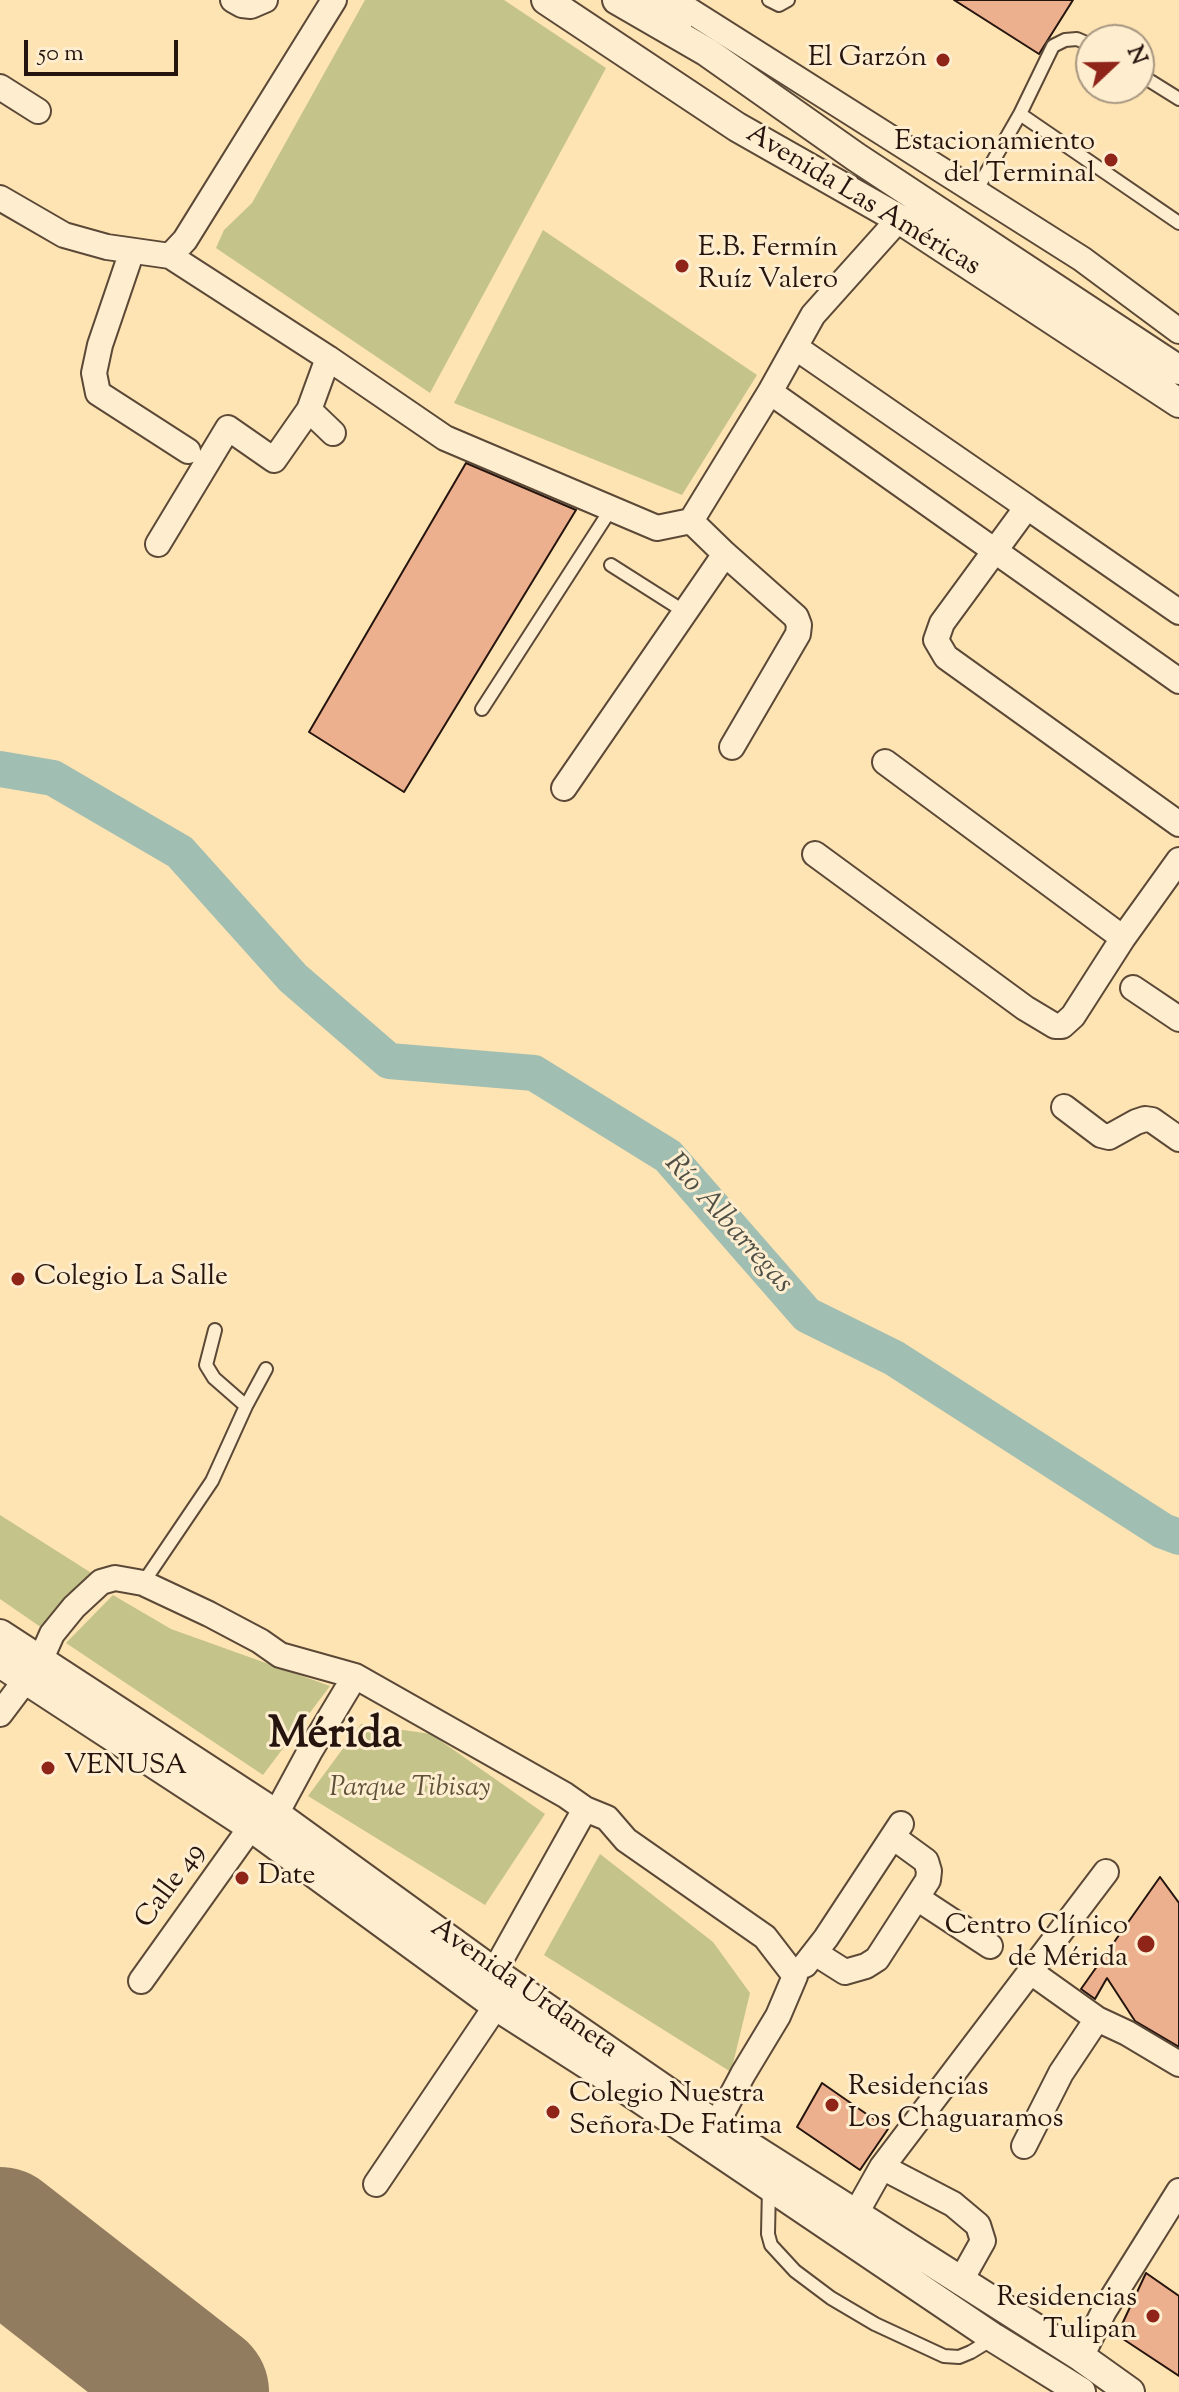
<!DOCTYPE html>
<meta charset="utf-8">
<style>
body{margin:0}
#map{position:relative;width:1179px;height:2392px;overflow:hidden;background:#fee3b3;font-family:"Sorts Mill Goudy",serif}
canvas{display:block}
.north{position:absolute;left:1075px;top:24px;width:80px;height:80px;box-sizing:border-box;background:#feedce;border:2px solid #a79781;border-radius:50%;rotate:68deg;font-size:22px;font-weight:700;line-height:32px;text-align:center;color:#25150e}
.north::after{content:'';display:block;margin:auto;width:28px;height:36px;background:#8f2418;clip-path:polygon(50% 0,100% 100%,50% 72%,0 100%)}
.scale{position:absolute;left:24px;top:40px;width:154px;height:36px;box-sizing:border-box;border:4px solid #25150e;border-top:0;padding-left:10px;font-size:24px;line-height:28px;white-space:nowrap;color:#25150e;-webkit-text-stroke:6px #feedce;paint-order:stroke}
</style>
<div id="map">
<canvas width="1179" height="2392"></canvas>
<div class="north">N</div>
<div class="scale">50 m</div>
</div>
<script>
const c = document.querySelector('canvas').getContext('2d');
c.lineJoin = 'round';
function paint(path, color) { c.fillStyle = color; c.fill(path, 'evenodd'); }
const toPath = rows => new Path2D(rows.map(r => 'M' + r).join(''));
function strokePath(path, color, width, dash) { c.strokeStyle = color; c.lineWidth = width; c.lineCap = dash ? 'butt' : 'round'; c.setLineDash(dash || []); c.stroke(path); }
function write(font, color, halo, rows, align = 'center') {
  c.font = font + ' "Sorts Mill Goudy",serif'; c.lineWidth = 6; c.setLineDash([]); c.textBaseline = 'middle'; c.strokeStyle = halo; c.fillStyle = color; for (const [text, x, y, turn = 0] of rows) {
    c.save(); c.translate(x, y); c.rotate((+turn || 0) * Math.PI / 180); c.textAlign = isNaN(turn) ? turn : align; if (halo) c.strokeText(text, 0, 0); c.fillText(text, 0, 0); c.restore();
  }
}
paint(toPath([
 [365,0,504,0,606,68,430,393,216,248,224,230,252,203],
 [543,230,757,375,682,495,454,403],
 [0,1515,93,1574,66,1595,42,1628,0,1599],
 [113,1595,171,1629,330,1686,263,1775,66,1643],
 [361,1724,431,1734,545,1814,485,1905,308,1796],
 [600,1854,713,1942,750,1993,731,2072,544,1955]
]), '#c4c389');
strokePath(toPath([
 [0,769,53,778,180,852,293,978,389,1061,534,1073,668,1156,807,1315,894,1358,1163,1531,1179,1537]
]), '#a0beb1', 36);
strokePath(toPath([
 [0,2236,200,2392]
]), '#927c60', 138);
const building = toPath([
 [954,0,1073,0,1039,54,954,0],
 [466,463,576,510,404,792,309,732,466,463],
 [1160,1877,1179,1903,1179,2047,1135,2021,1107,1978,1095,1999,1081,1989,1160,1877],
 [822,2083,888,2129,860,2170,797,2127,822,2083],
 [1146,2273,1179,2296,1179,2376,1117,2335,1146,2273]
]);
paint(building, '#edb08e');
strokePath(building, '#25150e', 2);
const service = toPath([
 [769,0,779,5,788,0],
 [1139,74,1179,99],
 [1020,114,1179,223],
 [976,191,1020,114,1053,46,1065,40,1077,39,1091,45],
 [611,565,685,612],
 [482,709,611,509],
 [246,1406,266,1369],
 [143,1583,212,1481,246,1406,214,1378,206,1365,215,1330],
 [769,2187,768,2234,771,2245,795,2271,831,2298,875,2324,944,2356,959,2357,971,2352,994,2338]
]);
const minor = toPath([
 [233,0,242,5,251,6,265,0],
 [651,0,679,26],
 [673,0,1082,259,1179,331],
 [0,87,38,111],
 [0,198,64,235,107,247,170,256,328,358,445,438,657,528,691,521,770,392,813,315,899,219],
 [132,251,100,345,94,373,98,393,188,451],
 [170,256,185,240,334,0],
 [795,347,1027,507],
 [770,392,1179,681],
 [309,410,333,433],
 [691,521,725,554,796,617,799,625,798,634,732,747],
 [158,544,228,428,274,460,309,410,328,358],
 [1179,612,1027,507,942,623,936,640,946,657,1179,824],
 [885,762,1123,938],
 [564,788,725,554],
 [815,854,1025,1008,1055,1026,1062,1026,1073,1016,1123,938,1179,860],
 [1133,988,1179,1019],
 [1064,1107,1101,1135,1109,1137,1136,1122,1145,1119,1152,1120,1179,1139],
 [0,1714,40,1661,52,1634,74,1607,101,1582,115,1578,143,1583,209,1614,260,1641,280,1655,355,1676,565,1795,585,1809,607,1818,626,1840,765,1937,795,1976,778,2016,743,2074,716,2125],
 [276,1814,310,1751,355,1676],
 [917,1898,990,1946],
 [815,1953,845,1972,866,1966,877,1959,928,1880,929,1871,926,1861,893,1837],
 [805,1965,826,1938,901,1824],
 [494,1972,585,1809],
 [1031,1972,1097,2019,1127,2033,1179,2064],
 [141,1981,251,1827],
 [1024,2146,1061,2073,1097,2019],
 [882,2167,953,2204,978,2225,983,2241,960,2282],
 [376,2184,496,2006],
 [855,2215,882,2167,1106,1872],
 [1081,2357,1104,2311,1179,2191]
]);
const tertiary = toPath([
 [546,0,737,127,899,219,1179,403],
 [617,0,707,52,856,157,1179,370],
 [0,1634,276,1814,494,1972,716,2125,1081,2357,1130,2392],
 [0,1663,251,1827,496,2006,624,2088,994,2338,1081,2392]
]);
strokePath(service, '#5b4837', 16);
strokePath(minor, '#5b4837', 28);
strokePath(tertiary, '#5b4837', 32);
strokePath(service, '#feedce', 12);
strokePath(minor, '#feedce', 24);
strokePath(tertiary, '#feedce', 28);
for (const [x, y, r, color] of [
 [943,60,8,"#8f2418"],
 [1111,160,8,"#8f2418"],
 [682,266,8,"#8f2418"],
 [18,1279,8,"#8f2418"],
 [48,1768,8,"#8f2418"],
 [242,1878,8,"#8f2418"],
 [1146,1944,10,"#8f2418"],
 [832,2105,8,"#8f2418"],
 [553,2112,8,"#8f2418"],
 [1153,2316,8,"#8f2418"]
]) { const dot = new Path2D(); dot.arc(x, y, r, 0, 2 * Math.PI); c.fillStyle = color; c.fill(dot); strokePath(dot, '#feedce', 3); }
write('28px', '#25150e', '#feedce', [
 ["El Garzón",927,60,"right"],
 ["Estacionamiento",1095,144,"right"],
 ["del Terminal",1095,176,"right"],
 ["E.B. Fermín",698,250],
 ["Ruíz Valero",698,282],
 ["Colegio La Salle",34,1279],
 ["VENUSA",64,1768],
 ["Date",258,1878],
 ["Centro Clínico",1128,1928,"right"],
 ["de Mérida",1128,1960,"right"],
 ["Residencias",848,2089],
 ["Los Chaguaramos",848,2121],
 ["Colegio Nuestra",569,2096],
 ["Señora De Fatima",569,2128],
 ["Residencias",1137,2300,"right"],
 ["Tulipan",1137,2332,"right"]
], 'left');
write('28px', '#25150e', '#feedce', [
 ["Avenida Las Américas",862,202,31],
 ["Calle 49",172,1887,-54],
 ["Avenida Urdaneta",523,1990,35]
]);
write('italic 28px', '#5d5239', '#feedce', [
 ["Parque Tibisay",410,1790]
]);
write('italic 30px', '#505047', '#feedce', [
 ["Río Albarregas",727,1225,48]
]);
write('bold 44px', '#25150e', '#feedce', [
 ["Mérida",335,1739]
]);
</script>
